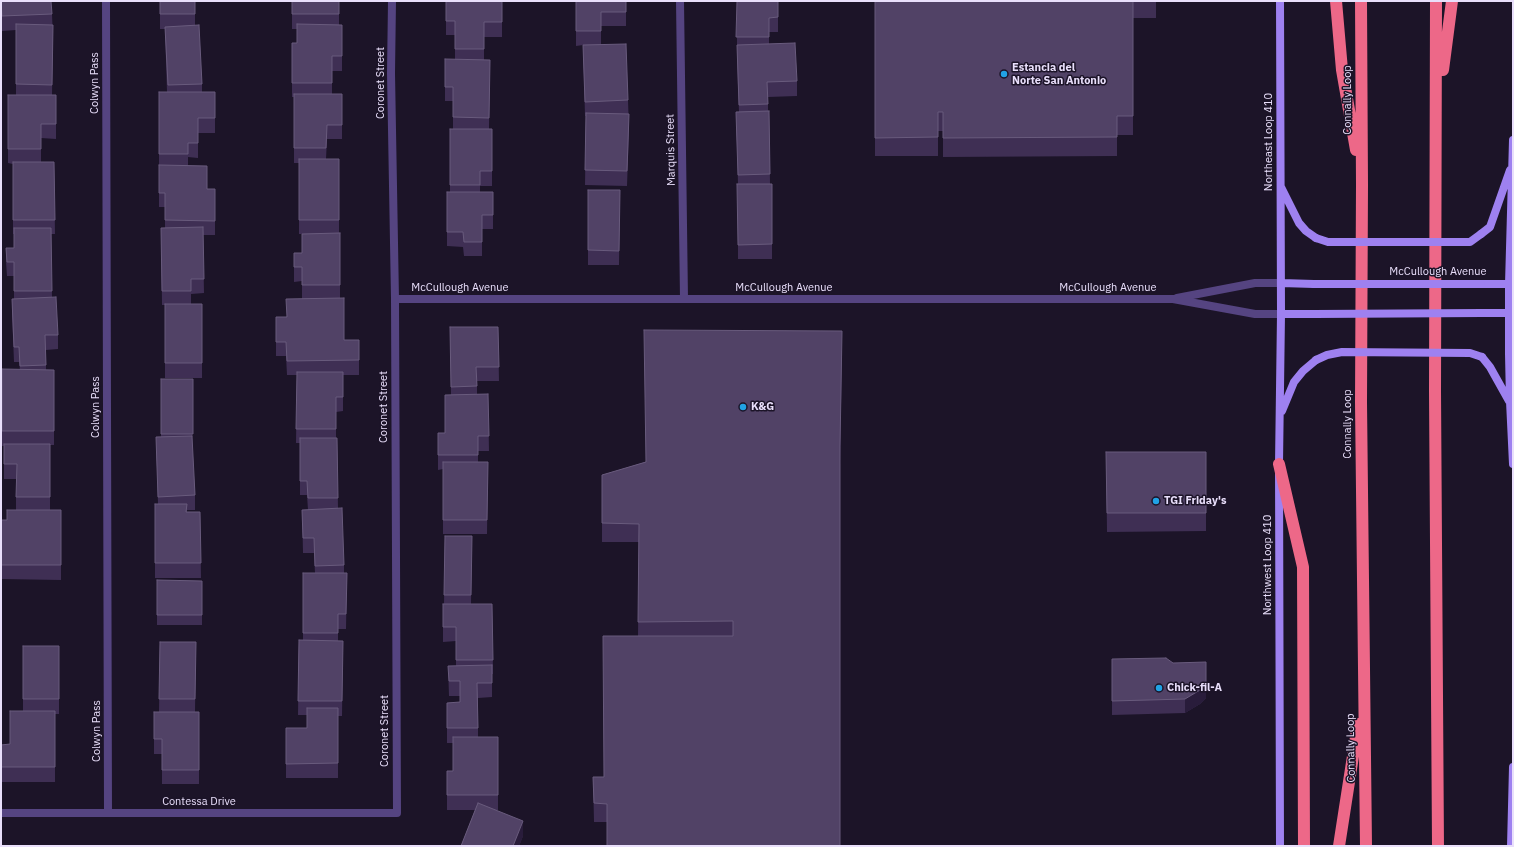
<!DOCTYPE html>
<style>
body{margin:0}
#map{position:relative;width:1514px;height:847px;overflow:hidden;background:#1c1428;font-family:"IBM Plex Sans",sans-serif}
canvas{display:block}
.frame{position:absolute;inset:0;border:2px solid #e9dffb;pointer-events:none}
</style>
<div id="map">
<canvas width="1514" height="847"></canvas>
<div class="frame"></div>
</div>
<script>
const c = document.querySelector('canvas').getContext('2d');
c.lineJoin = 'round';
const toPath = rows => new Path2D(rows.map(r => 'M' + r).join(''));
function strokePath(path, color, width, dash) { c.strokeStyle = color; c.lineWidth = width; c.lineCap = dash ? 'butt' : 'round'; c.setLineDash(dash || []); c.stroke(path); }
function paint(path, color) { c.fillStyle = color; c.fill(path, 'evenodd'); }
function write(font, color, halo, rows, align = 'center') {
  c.font = font + ' "IBM Plex Sans",sans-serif'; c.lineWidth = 3; c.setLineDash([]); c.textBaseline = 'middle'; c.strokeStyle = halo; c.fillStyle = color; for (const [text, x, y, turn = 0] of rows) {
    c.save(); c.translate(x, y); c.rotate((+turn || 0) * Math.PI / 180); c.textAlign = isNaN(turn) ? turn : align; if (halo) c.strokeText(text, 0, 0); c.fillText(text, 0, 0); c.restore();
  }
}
strokePath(toPath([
 [106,1,108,812],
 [680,1,684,299],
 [1177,298,1255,283,1281,283],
 [395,299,1173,299,1255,314,1281,314],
 [1,813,397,813,395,299,391,73,392,1]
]), '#554481', 8);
strokePath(toPath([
 [1280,1,1281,314,1279,464,1280,846],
 [1513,140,1509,284,1509,354,1510,401,1513,464],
 [1281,187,1299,223,1306,231,1316,238],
 [1481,234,1490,227,1510,170],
 [1281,283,1314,284],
 [1481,284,1513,284],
 [1482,313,1513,313],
 [1281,314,1315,314],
 [1482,357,1490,367,1509,401],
 [1282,411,1294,382,1303,371,1316,360],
 [1511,846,1513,767]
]), '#9e81f0', 8);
strokePath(toPath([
 [1336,1,1342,70,1356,150],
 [1361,1,1362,185,1361,402,1366,846],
 [1436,1,1435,391,1438,846],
 [1443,70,1452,1],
 [1279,464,1303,567,1304,846],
 [1339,846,1358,724]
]), '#ed6888', 12);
strokePath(toPath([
 [1316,238,1328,242,1470,242,1481,234],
 [1314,284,1481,284],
 [1315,314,1482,313],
 [1316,360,1327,355,1342,352,1470,353,1482,357]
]), '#9e81f0', 8);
paint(toPath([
 [1,1,52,14,53,39,52,95,56,95,56,139,41,138,41,162,54,162,55,234,51,234,52,297,58,335,58,349,46,350,46,370,54,370,54,445,50,445,50,510,61,510,61,580,1,579,1,520,7,520,16,510,16,479,4,479,4,446,2,446,2,369,20,370,19,362,14,362,12,313,12,299,14,299,14,276,7,276,6,262,6,248,14,248,14,234,13,234,13,164,8,163,8,95,16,95,16,30,2,31],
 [160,1,195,1,195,26,202,84,202,92,215,92,215,133,198,133,198,158,188,157,188,166,207,189,215,189,215,235,203,235,204,293,191,294,191,304,202,304,202,378,165,378,165,305,162,305,161,228,165,228,165,207,159,207,159,92,167,92,165,29,160,29],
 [292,1,339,1,339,25,342,25,342,71,332,71,332,94,342,94,342,139,327,139,326,159,339,159,339,233,340,233,340,298,344,340,359,340,359,375,343,375,343,411,336,412,336,438,337,438,338,509,344,565,344,573,347,573,346,629,338,629,338,641,343,641,342,716,338,716,338,778,286,778,286,728,307,728,307,715,298,715,299,640,303,640,303,573,315,573,314,553,303,553,302,510,308,510,307,495,300,495,300,443,296,443,297,375,287,375,286,356,276,356,276,317,286,317,302,299,302,281,294,282,294,253,302,253,302,234,299,234,299,163,294,163,294,97,292,97,292,43,297,43,297,29,292,29],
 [446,1,502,1,502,37,484,37,484,60,490,60,489,129,492,129,492,186,480,186,480,192,493,192,493,229,482,229,482,256,464,256,463,247,447,246,447,192,450,192,450,129,453,129,453,101,445,101,445,87,455,60,455,35,446,35],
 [576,1,626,1,626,26,601,26,601,44,628,100,629,129,627,186,585,185,586,116,585,116,583,45,576,46],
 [737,1,778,1,778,32,769,32,769,44,797,81,797,96,768,97,768,111,769,111,770,184,772,184,772,259,738,259,738,184,736,112,739,112,737,60],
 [875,1,1156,1,1156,18,1133,18,1133,135,1117,135,1117,156,943,157,943,131,938,131,938,156,875,156],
 [588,190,620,190,619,265,588,265],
 [450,327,498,327,499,381,477,381,477,394,488,394,489,451,478,451,478,462,488,462,487,534,443,534,443,469,438,470,438,433,445,433,451,395],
 [842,350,840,463,840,846,607,822,594,822,593,777,604,777,638,636,639,542,602,542,602,475,645,462],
 [161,379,193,379,192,444,195,495,195,510,187,510,187,512,200,512,201,578,155,578,155,504,158,504,156,437,161,437],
 [1106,452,1206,452,1206,531,1107,532],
 [445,536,472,536,471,604,492,604,493,674,492,674,492,697,478,698,478,737,498,737,498,810,494,810,523,836,519,846,461,846,475,810,447,810,447,771,453,771,453,743,447,743,447,703,460,702,460,696,449,696,448,666,456,666,456,641,443,642,443,604,444,604],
 [157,580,202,581,202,625,157,625],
 [160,642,196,642,195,712,199,712,199,784,162,784,162,754,154,754,154,712,159,712],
 [23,646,59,646,59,714,55,714,55,782,1,782,1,745,10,744,23,711],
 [1112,659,1206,698,1200,704,1185,713,1112,715]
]), '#3f2f54');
paint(toPath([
 [842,331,842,350,840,464,840,446],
 [1206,662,1206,698,1200,704,1185,713,1185,699],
 [523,821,523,836,519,846,513,846]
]), '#291c3b');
const building = toPath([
 [1,1,51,1,52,14,2,16,1,1],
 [160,1,195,1,195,14,160,14,160,1],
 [292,1,339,1,339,14,292,14,292,1],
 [446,1,502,1,502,22,484,22,484,49,455,49,455,21,446,21,446,1],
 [576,1,626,1,626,12,601,12,601,31,576,31,576,1],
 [737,1,778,1,778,17,769,18,769,37,736,37,737,1],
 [875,1,1133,1,1133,116,1117,116,1117,137,943,138,943,112,938,112,938,137,875,138,875,1],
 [16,24,53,25,52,85,16,84,16,24],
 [297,24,342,25,342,56,332,56,332,83,292,83,292,43,297,43,297,24],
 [199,25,202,84,168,85,165,27,199,25],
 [795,43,797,81,767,82,768,104,739,105,737,45,795,43],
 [626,44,628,100,585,102,583,45,626,44],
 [445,59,490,60,489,118,453,117,453,87,445,87,445,59],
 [159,92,215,92,215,118,198,118,198,143,188,143,188,154,159,154,159,92],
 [294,94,342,94,342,125,327,125,326,148,294,148,294,94],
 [8,95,56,95,56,124,41,124,41,149,8,149,8,95],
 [769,111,770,174,738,175,736,112,769,111],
 [586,113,629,114,627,171,585,170,586,113],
 [450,129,492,129,492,171,480,171,480,185,450,185,450,129],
 [299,159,339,159,339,220,299,220,299,159],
 [13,162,54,162,55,220,13,220,13,162],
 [159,165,207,166,207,189,215,189,215,221,165,220,165,193,159,193,159,165],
 [737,184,772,184,772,244,738,245,737,184],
 [588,190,620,190,619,251,588,250,588,190],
 [447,192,493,192,493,215,482,215,482,242,464,242,463,232,447,232,447,192],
 [203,227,204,279,191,279,191,291,162,291,161,228,203,227],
 [14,228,51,228,52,291,14,291,14,262,7,262,6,248,14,248,14,228],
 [340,233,340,285,302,285,302,267,294,267,294,253,302,253,302,234,340,233],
 [56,297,58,335,45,335,46,365,20,366,19,347,14,347,12,299,56,297],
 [344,298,344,340,359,340,359,360,287,361,286,342,276,342,276,317,287,317,286,299,344,298],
 [165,304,202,304,202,363,165,363,165,304],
 [450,327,498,327,499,367,476,367,477,386,451,387,450,327],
 [644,330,842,331,840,446,840,846,607,846,607,804,594,803,593,777,604,777,603,636,733,636,733,621,638,622,639,524,602,523,602,475,646,462,644,330],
 [2,369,54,370,54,431,2,431,2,369],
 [297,372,343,372,343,397,336,397,336,429,296,429,297,372],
 [161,379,193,379,193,434,161,434,161,379],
 [488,394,489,436,478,436,478,455,438,455,438,433,445,433,445,395,488,394],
 [192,436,195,495,158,497,156,437,192,436],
 [300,438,337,438,338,498,308,498,307,481,300,481,300,438],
 [4,444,50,444,50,497,16,497,17,464,4,464,4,444],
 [1106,452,1206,452,1206,513,1107,513,1106,452],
 [443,462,488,462,487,520,443,520,443,462],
 [155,504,187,504,186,512,200,512,201,563,155,563,155,504],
 [342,508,344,565,315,566,314,538,303,538,302,510,342,508],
 [7,510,61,510,61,565,1,565,1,520,7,520,7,510],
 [445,536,472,536,471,595,444,595,445,536],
 [303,573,347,573,346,614,338,614,338,633,303,633,303,573],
 [157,580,202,581,202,615,157,615,157,580],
 [443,604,492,604,493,660,456,660,456,627,443,627,443,604],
 [299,640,343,641,342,701,298,701,299,640],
 [160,642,196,642,195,699,159,699,160,642],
 [23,646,59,646,59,699,23,699,23,646],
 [1166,658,1173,663,1206,662,1206,684,1200,690,1185,699,1112,701,1112,659,1166,658],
 [492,665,492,683,477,683,478,728,447,728,447,703,460,702,460,681,449,681,448,666,492,665],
 [307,708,338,708,338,763,286,764,286,728,307,728,307,708],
 [10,711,55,711,55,767,1,767,1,745,10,744,10,711],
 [154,712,199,712,199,770,162,770,162,739,154,739,154,712],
 [453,737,498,737,498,795,447,795,447,771,453,771,453,737],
 [478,803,523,821,513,846,461,846,478,803]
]);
paint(building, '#514266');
strokePath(building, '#695b7d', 1);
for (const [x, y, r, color] of [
 [1004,74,4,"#21a2e5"],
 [743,407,4,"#21a2e5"],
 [1156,501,4,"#21a2e5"],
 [1159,688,4,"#21a2e5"]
]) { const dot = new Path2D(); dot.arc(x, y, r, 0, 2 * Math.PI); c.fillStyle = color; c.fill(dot); strokePath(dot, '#1c1428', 1.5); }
write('bold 11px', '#e9dffb', '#1c1428', [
 ["Estancia del",1012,68],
 ["Norte San Antonio",1012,81],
 ["K&G",751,407],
 ["TGI Friday's",1164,501],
 ["Chick-fil-A",1167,688]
], 'left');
write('11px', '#e9dffb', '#1c1428', [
 ["Colwyn Pass",95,83,-90],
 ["Coronet Street",381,83,-90],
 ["Connally Loop",1348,100,-90],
 ["Northeast Loop 410",1269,142,-90],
 ["Marquis Street",671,150,-91],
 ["McCullough Avenue",1438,272],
 ["McCullough Avenue",460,288],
 ["McCullough Avenue",784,288],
 ["McCullough Avenue",1108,288],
 ["Colwyn Pass",96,407,-90],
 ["Coronet Street",384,407,-90],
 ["Connally Loop",1348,424,-90],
 ["Northwest Loop 410",1268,565,-90],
 ["Colwyn Pass",97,731,-90],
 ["Coronet Street",385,731,-90],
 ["Connally Loop",1351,748,-91],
 ["Contessa Drive",199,802]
]);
</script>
